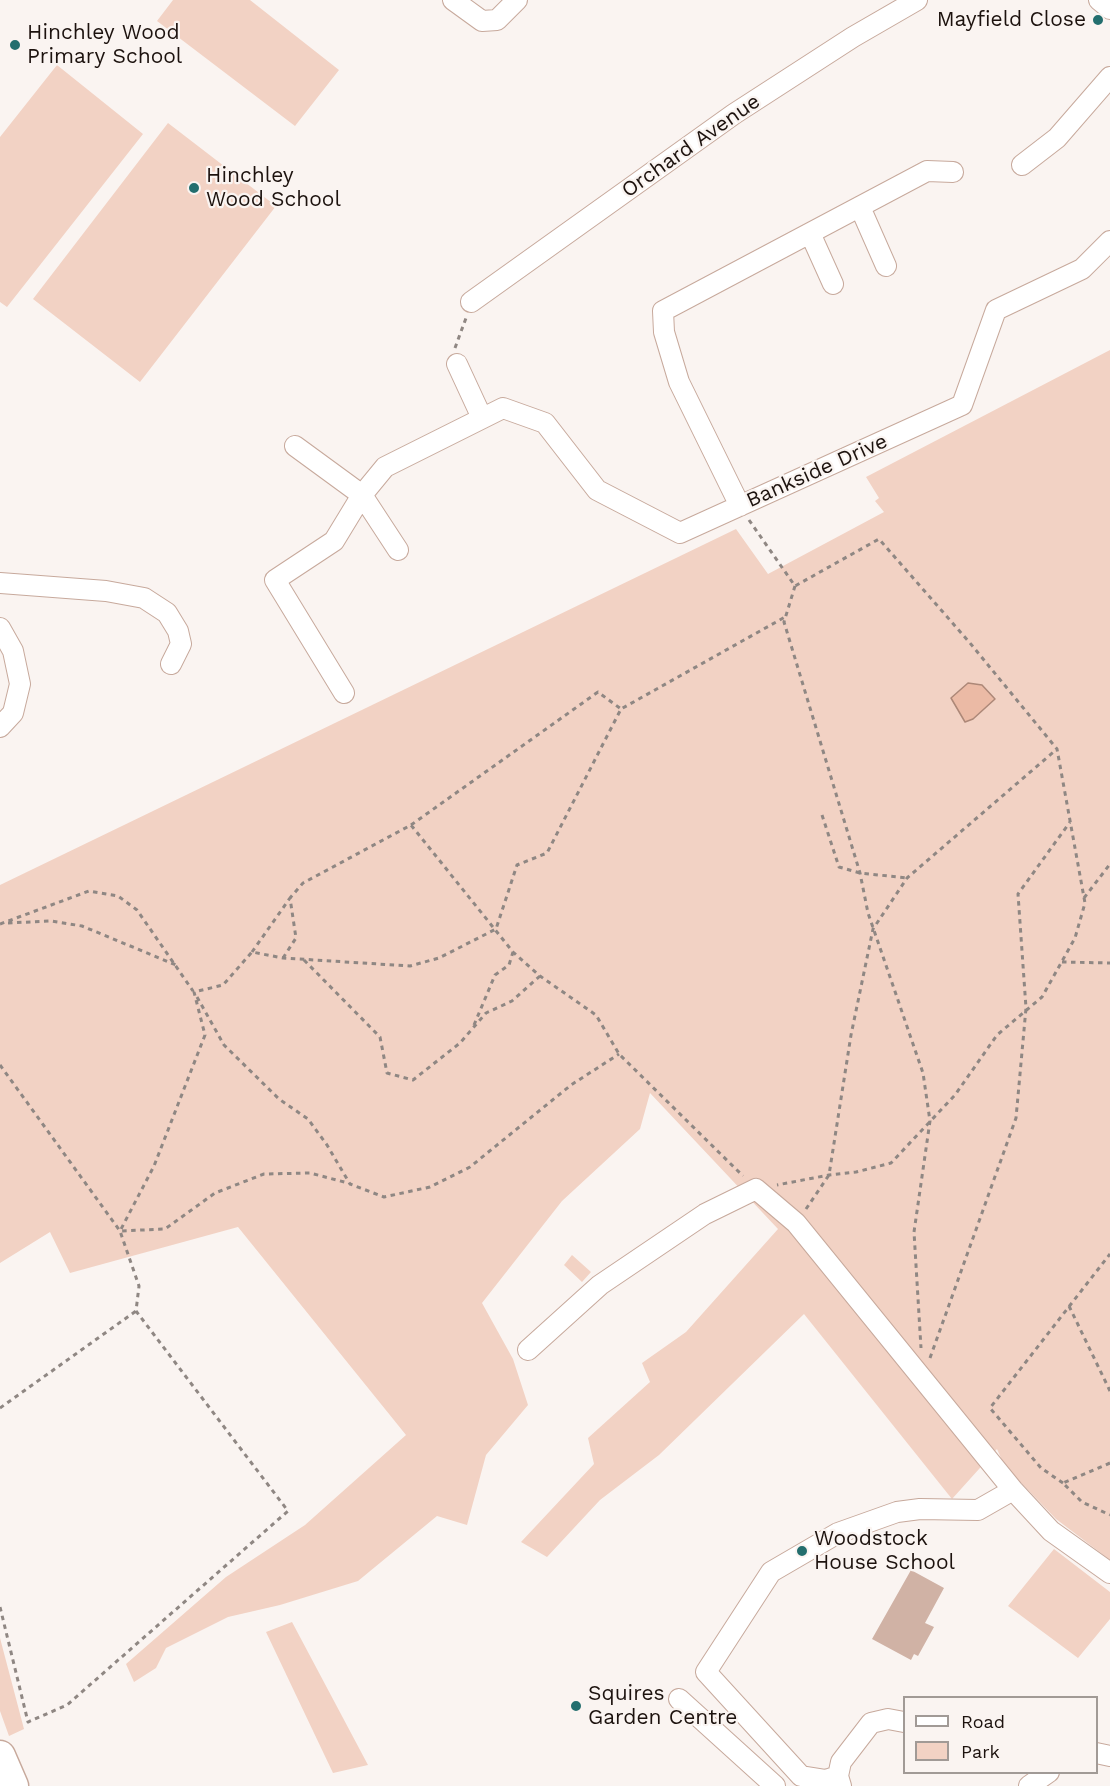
<!DOCTYPE html>
<style>
body{margin:0}
#map{position:relative;width:1110px;height:1786px;overflow:hidden;background:#faf4f1;font-family:"Work Sans",sans-serif}
canvas{display:block}
.legend{position:absolute;left:903px;top:1696px;width:195px;height:78px;box-sizing:border-box;background:#faf4f1;border:2px solid #a19a96;margin:0;padding:8px 10px;list-style:none;font-size:18px;color:#1c120e}
.legend li{display:flex;align-items:center;gap:12px;height:30px}
.legend b{width:30px;border:2px solid #a19a96}
</style>
<div id="map">
<canvas width="1110" height="1786"></canvas>
<ul class="legend">
<li><b style="height:8px;background:#fff"></b>Road</li>
<li><b style="height:16px;background:#f2d2c4"></b>Park</li>
</ul>
</div>
<script>
const c = document.querySelector('canvas').getContext('2d');
c.lineJoin = 'round';
function paint(path, color) { c.fillStyle = color; c.fill(path, 'evenodd'); }
const toPath = rows => new Path2D(rows.map(r => 'M' + r).join(''));
function strokePath(path, color, width, dash) { c.strokeStyle = color; c.lineWidth = width; c.lineCap = dash ? 'butt' : 'round'; c.setLineDash(dash || []); c.stroke(path); }
function write(font, color, halo, rows, align = 'center') {
  c.font = font + ' "Work Sans",sans-serif'; c.lineWidth = 4.5; c.setLineDash([]); c.textBaseline = 'middle'; c.strokeStyle = halo; c.fillStyle = color; for (const [text, x, y, turn = 0] of rows) {
    c.save(); c.translate(x, y); c.rotate((+turn || 0) * Math.PI / 180); c.textAlign = isNaN(turn) ? turn : align; if (halo) c.strokeText(text, 0, 0); c.fillText(text, 0, 0); c.restore();
  }
}
paint(toPath([
 [173,0,250,0,339,70,295,126,157,21],
 [57,65,143,134,7,307,0,302,0,137],
 [168,123,276,206,140,382,33,299],
 [1110,350,1110,1560,1056,1519,1004,1465,997,1449,952,1499,804,1314,659,1455,600,1500,547,1557,521,1542,594,1464,588,1438,650,1382,642,1363,686,1332,778,1229,650,1093,640,1129,562,1201,482,1303,513,1359,528,1405,486,1455,467,1525,437,1516,358,1581,280,1605,228,1617,166,1648,156,1668,134,1682,126,1664,226,1577,305,1525,406,1435,238,1227,70,1273,50,1232,0,1263,0,885,736,529,768,574,884,512,875,501,879,498,866,477],
 [572,1255,591,1272,582,1282,564,1265],
 [1054,1549,1110,1592,1110,1619,1078,1658,1008,1606],
 [292,1622,368,1765,333,1773,266,1632],
 [0,1638,24,1729,9,1736,0,1711]
]), '#f2d2c4');
const water = toPath([
 [968,683,982,685,995,699,973,719,965,722,951,698,968,683]
]);
paint(water, '#ebbaa5');
strokePath(water, '#ad8878', 1.5);
paint(toPath([
 [911,1570,944,1588,925,1623,934,1627,918,1656,914,1654,911,1660,872,1639]
]), '#d0b2a5');
const minor = toPath([
 [453,0,482,21,497,20,517,0],
 [1099,0,1110,9],
 [1022,165,1057,138,1110,77],
 [860,207,886,266],
 [810,233,833,284],
 [471,302,734,114,853,37,917,0],
 [457,364,482,418],
 [295,446,362,495,398,550],
 [740,506,679,382,664,332,663,311,927,171,953,172],
 [0,583,106,591,144,598,167,613,178,631,181,644,171,664],
 [0,628,13,651,20,684,13,713,0,727],
 [344,693,275,580,334,541,362,495,385,467,503,408,545,423,597,490,680,533,962,405,996,310,1082,269,1110,241],
 [528,1350,600,1285,705,1214,756,1189,796,1223,1013,1490,1051,1531,1110,1573],
 [679,1699,775,1786],
 [1096,1753,1110,1756],
 [838,1776,826,1780,801,1776,706,1672,771,1572,838,1533,897,1512,920,1509,978,1510,1013,1490],
 [841,1786,838,1776,841,1762,871,1723,888,1719,904,1722],
 [1029,1786,1049,1772]
]);
const highway = toPath([
 [0,1756,13,1786]
]);
strokePath(minor, '#c7a99c', 22);
strokePath(highway, '#c7a99c', 33);
strokePath(toPath([
 [455,348,466,318],
 [749,520,795,586,879,539,970,643,1057,749,1085,903,1075,938,1042,997,997,1035,955,1095,891,1163,856,1172,829,1175,777,1185],
 [795,586,784,622,860,873,868,913,923,1073,930,1121,914,1232,921,1348],
 [822,815,839,867,860,873,907,878],
 [411,825,598,692,621,709],
 [1084,898,1110,864],
 [8,923,51,921,82,926,176,965],
 [0,924,89,891,118,896,137,910,193,991],
 [252,952,290,898],
 [283,958,296,938,290,898,303,883,411,825,513,952,540,976,596,1015,619,1054,743,1176],
 [304,960,380,1037,387,1073,413,1080,460,1043,486,1013,512,1001,540,976],
 [1062,962,1110,963],
 [197,997,224,1045,279,1099,308,1119,327,1145,350,1184,384,1197,430,1187,470,1167,571,1085,619,1054],
 [474,1025,495,975,509,965,513,952],
 [0,1065,120,1231,165,1229,215,1193,264,1174,310,1173,348,1183],
 [806,1209,829,1175,851,1035,873,929,907,878,1057,749],
 [1069,1306,1110,1391],
 [930,1358,1016,1118,1026,1008,1018,894,1070,822],
 [0,1408,136,1311],
 [1110,1463,1063,1483,1082,1502,1110,1515],
 [1063,1483,1041,1468,990,1408,1110,1254],
 [0,1607,28,1722,67,1705,288,1511,136,1311,139,1286,120,1231,154,1166,205,1035,194,992,223,985,252,952,283,958,410,966,439,958,496,929,517,865,547,853,621,709,785,617]
]), '#8f8783', 3, [4.5, 4.5]);
strokePath(minor, '#fff', 20);
strokePath(highway, '#fff', 30);
for (const [x, y, r, color] of [
 [1098,20,6,"#236e6e"],
 [15,45,6,"#236e6e"],
 [194,188,6,"#236e6e"],
 [802,1551,6,"#236e6e"],
 [576,1706,6,"#236e6e"]
]) { const dot = new Path2D(); dot.arc(x, y, r, 0, 2 * Math.PI); c.fillStyle = color; c.fill(dot); strokePath(dot, '#faf4f1', 2); }
write('21px', '#1c120e', '#faf4f1', [
 ["Mayfield Close",1086,20,"right"],
 ["Hinchley Wood",27,33],
 ["Primary School",27,57],
 ["Hinchley",206,176],
 ["Wood School",206,200],
 ["Woodstock",814,1539],
 ["House School",814,1563],
 ["Squires",588,1694],
 ["Garden Centre",588,1718]
], 'left');
write('21px', '#1c120e', '#faf4f1', [
 ["Orchard Avenue",691,146,-35],
 ["Bankside Drive",817,471,-24]
]);
</script>
